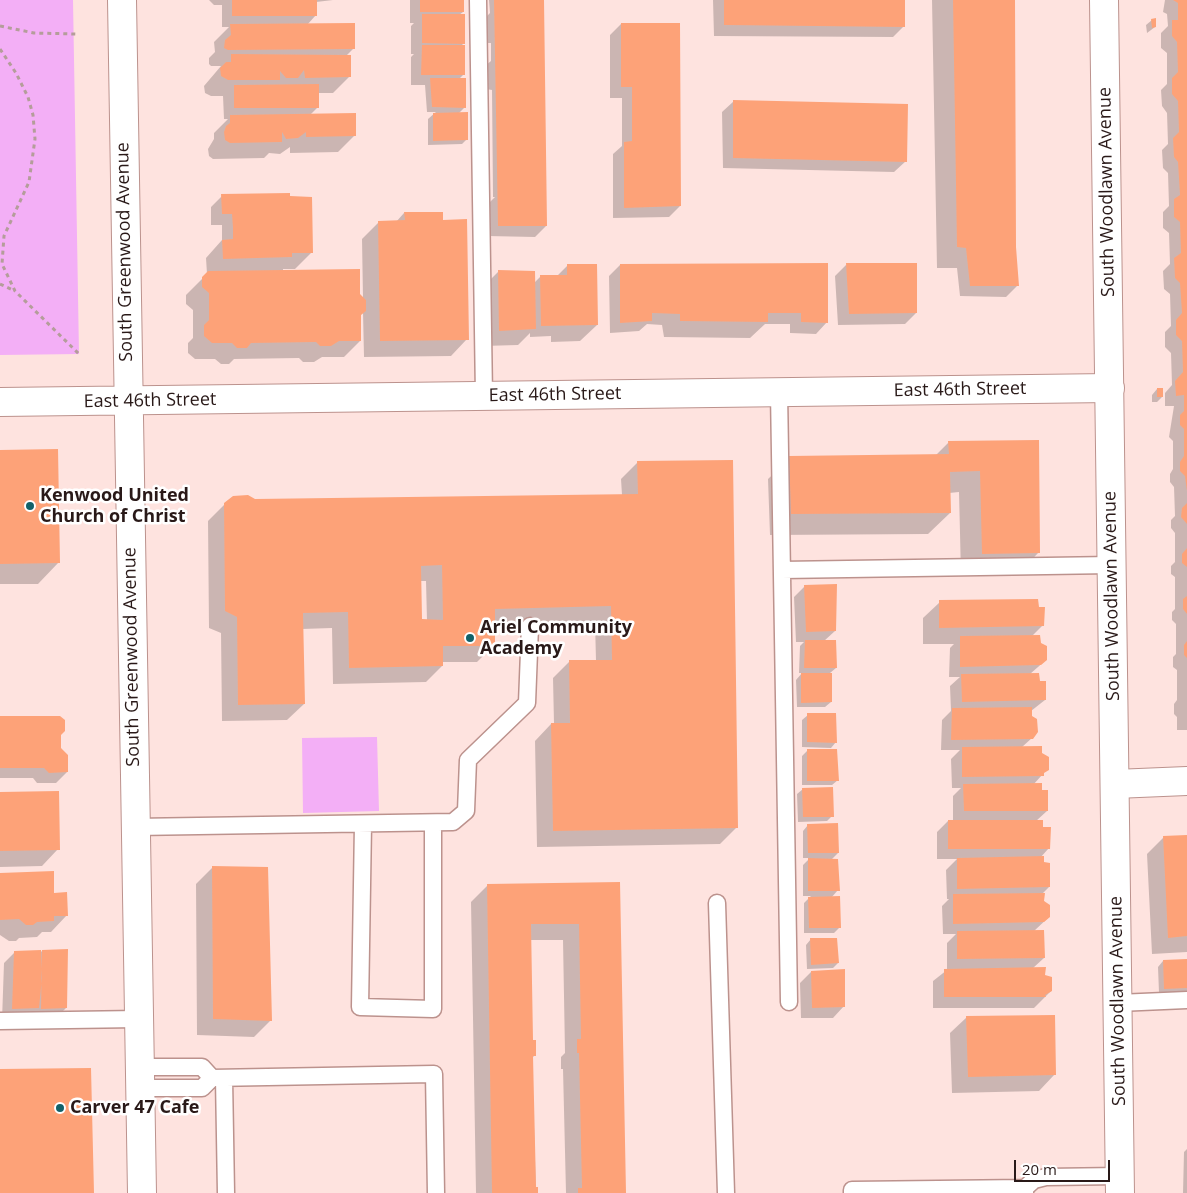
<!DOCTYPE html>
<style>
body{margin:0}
#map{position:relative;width:1187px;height:1193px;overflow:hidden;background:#fee3df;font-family:"Open Sans",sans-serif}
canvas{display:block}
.scale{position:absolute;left:1014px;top:1160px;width:96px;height:22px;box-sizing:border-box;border:2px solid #291918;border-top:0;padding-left:6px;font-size:15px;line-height:18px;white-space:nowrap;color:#291918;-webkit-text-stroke:4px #fff;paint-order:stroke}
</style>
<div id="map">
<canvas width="1187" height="1193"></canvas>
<div class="scale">20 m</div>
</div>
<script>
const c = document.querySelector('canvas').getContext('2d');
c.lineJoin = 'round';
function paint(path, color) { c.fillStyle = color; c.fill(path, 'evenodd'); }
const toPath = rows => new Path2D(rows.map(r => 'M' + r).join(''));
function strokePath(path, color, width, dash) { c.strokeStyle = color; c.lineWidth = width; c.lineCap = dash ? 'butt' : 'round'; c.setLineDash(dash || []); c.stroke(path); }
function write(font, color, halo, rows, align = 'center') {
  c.font = font + ' "Open Sans",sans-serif'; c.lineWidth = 5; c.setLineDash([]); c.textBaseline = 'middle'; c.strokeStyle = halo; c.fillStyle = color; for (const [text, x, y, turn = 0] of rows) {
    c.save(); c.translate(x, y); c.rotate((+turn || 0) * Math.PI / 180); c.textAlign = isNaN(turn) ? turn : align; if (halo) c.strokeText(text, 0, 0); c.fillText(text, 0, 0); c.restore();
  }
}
paint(toPath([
 [0,0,73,0,79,354,0,355],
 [377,737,379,811,303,813,302,738]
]), '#f3aff6');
paint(toPath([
 [209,0,333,0,316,2,316,15,307,25,354,48,346,56,350,76,333,93,318,93,318,107,310,115,355,135,338,152,290,153,290,147,280,154,269,153,264,158,213,159,209,156,208,149,214,139,214,133,228,119,224,119,223,96,211,96,205,93,204,86,221,66,211,66,209,64,209,58,215,52,214,42,229,27,222,27,222,5,214,5],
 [410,0,463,0,463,12,459,15,464,43,461,46,464,74,459,79,465,107,458,114,467,139,462,144,428,145,428,119,436,112,427,112,425,85,411,85,411,57,414,54,411,54,411,26,414,23,410,23],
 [489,0,543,0,546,226,535,237,487,236,487,205,495,197,493,197,492,90,486,89,485,66,491,61,491,43,485,43,484,19,490,13],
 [713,0,904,0,904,26,893,37,714,36],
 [932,0,1014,0,1015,247,1017,286,1006,297,960,296,957,268,937,268],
 [1165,0,1187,0,1187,730,1177,730,1177,717,1174,714,1174,704,1177,700,1177,670,1173,667,1173,657,1176,654,1176,624,1172,620,1172,612,1175,609,1175,577,1171,574,1171,566,1175,562,1175,533,1171,528,1171,520,1175,516,1174,487,1170,482,1170,474,1173,469,1173,441,1169,437,1174,406,1165,406,1165,393,1172,385,1171,353,1165,347,1165,332,1171,326,1170,294,1164,289,1163,271,1170,264,1169,233,1163,228,1163,212,1169,206,1168,173,1163,168,1162,150,1168,144,1167,113,1162,106,1161,90,1167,84,1167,53,1161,48,1161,33,1168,26,1167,14,1163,12],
 [1152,20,1155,27,1147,33,1146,25],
 [621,24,680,206,669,217,613,218,613,154,622,146,622,98,610,98,610,35],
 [734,101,906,161,894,172,723,168,722,112],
 [222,196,312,252,295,269,283,269,283,271,359,294,363,299,362,239,379,222,396,222,404,213,442,221,467,339,451,356,364,357,363,312,360,315,360,341,344,357,322,357,314,362,303,362,299,358,234,359,229,364,221,364,215,359,195,359,188,353,188,343,193,338,193,310,186,304,186,295,207,274,206,258,222,240,222,225,211,225,211,207],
 [568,265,597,325,580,341,551,342,551,336,530,337,530,333,518,345,483,346,482,288,498,272,534,283,541,276,557,276],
 [620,265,826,265,827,322,816,334,790,333,790,324,765,324,750,338,664,337,662,325,647,324,639,331,610,333,609,276],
 [846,265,916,313,905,324,838,325,835,276],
 [1157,389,1162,397,1157,402,1152,402,1152,395],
 [1038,441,1039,552,1018,574,961,575,959,492,949,493,950,513,928,534,770,535,768,479,790,458,935,456,949,442],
 [0,451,59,562,38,584,0,584],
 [638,462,737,827,720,844,537,847,535,741,551,724,554,724,553,678,570,661,596,661,595,622,494,624,494,645,477,662,442,662,442,666,426,682,333,684,332,628,302,629,304,704,287,720,222,721,221,633,209,628,208,521,225,504,254,501,622,495,621,479],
 [420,581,426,581,427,621,420,620],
 [805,586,835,631,824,641,836,668,830,673,831,702,825,707,797,707,796,680,802,673,799,673,800,646,804,642,796,642,794,597],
 [940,602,1043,625,1032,636,1040,644,1046,660,1030,674,1045,700,1031,711,1032,738,1022,747,1042,775,1033,785,1041,792,1047,811,1036,821,1049,848,1040,858,1049,887,1042,894,1049,917,1034,931,1044,958,1033,968,1044,976,1051,991,1034,1008,933,1008,933,981,947,970,947,943,956,934,943,934,942,906,949,899,947,899,946,870,957,859,937,859,937,832,948,821,953,821,953,796,961,788,952,788,951,759,960,750,941,750,942,720,951,711,950,686,960,677,949,677,950,648,954,644,923,644,923,618],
 [808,715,836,742,831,748,802,747,802,720],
 [0,717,60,735,60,749,67,772,56,783,37,783,33,778,0,778],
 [807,751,838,780,832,785,802,785,802,756],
 [803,789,832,816,827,821,798,822,797,794],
 [0,793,58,849,42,866,0,867],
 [808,825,838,853,831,860,838,890,831,898,840,927,834,933,804,933,804,903,811,896,803,896,803,865,810,858,803,858,803,831],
 [1187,836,1187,952,1152,954,1147,854,1164,837],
 [213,867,271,1020,254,1037,197,1035,196,884],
 [0,874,53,894,67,915,51,932,42,932,37,937,19,938,16,941,9,941,0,935],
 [619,883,625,1193,566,1193,563,1069,561,1069,561,1057,565,1053,563,940,530,940,532,1042,535,1055,532,1058,536,1193,476,1193,471,902,487,886],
 [811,939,838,963,833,968,807,969,806,945],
 [66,951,66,1008,55,1019,2,1020,4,963,15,952],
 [1187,960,1187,992,1159,993,1158,967,1163,961],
 [811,972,844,1006,833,1018,801,1018,800,983],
 [967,1017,1055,1074,1039,1091,952,1093,950,1033],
 [1187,1149,1187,1193,1183,1193,1184,1152]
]), '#0003');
paint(toPath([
 [232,0,317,0,317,16,232,16],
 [420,0,464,0,464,12,420,12],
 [494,0,544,0,547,226,498,226],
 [724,0,905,0,905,27,724,25],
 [953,0,1015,0,1016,247,1019,286,970,286,966,248,957,247],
 [1173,0,1187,0,1187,491,1185,476,1180,471,1180,462,1184,456,1184,429,1180,425,1180,415,1184,411,1184,395,1176,396,1175,381,1183,372,1182,341,1176,335,1176,320,1182,313,1180,283,1175,278,1174,258,1181,253,1180,222,1174,217,1174,199,1180,195,1178,162,1174,157,1173,138,1179,132,1178,101,1172,94,1172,78,1178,72,1177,42,1172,36,1172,20,1178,20,1178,3],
 [422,14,465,14,465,44,422,43],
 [1156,18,1156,27,1152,28,1151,19],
 [355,23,355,49,228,50,224,48,225,40,231,35,230,24],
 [621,23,680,23,681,206,624,208,624,142,632,141,632,87,621,87],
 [422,45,465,45,465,75,421,75],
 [231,54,351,55,351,77,305,78,304,70,298,78,286,78,280,71,280,80,228,80,221,76,220,68,226,62,231,62],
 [430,78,466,78,466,108,432,107],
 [319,84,319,108,234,108,234,85],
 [733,100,908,104,907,162,733,158],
 [468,112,468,140,433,141,433,113],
 [356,113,356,136,306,137,306,132,298,138,286,139,282,132,282,142,230,143,225,140,224,132,226,126,230,123,230,115],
 [290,193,290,196,312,197,313,253,292,253,292,257,223,259,222,240,233,239,233,228,232,214,222,214,221,194],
 [404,212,443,212,443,220,467,219,469,340,380,341,378,221,405,220],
 [828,263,828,323,801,322,801,313,768,313,768,322,680,321,680,314,652,313,652,321,620,323,620,264],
 [846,263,917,263,917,313,849,314],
 [567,264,597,264,598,325,541,326,540,275,567,275],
 [360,269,360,294,366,300,366,311,361,315,361,341,339,341,331,346,320,346,316,342,251,343,247,348,237,348,232,343,212,343,204,336,204,325,209,320,209,293,202,287,202,277,208,271],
 [498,270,535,271,536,329,499,331],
 [1157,388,1163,388,1163,397,1157,397],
 [1039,440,1040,553,982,554,980,471,950,472,951,513,791,514,789,456,949,454,948,441],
 [58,449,60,563,0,564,0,450],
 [733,460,738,828,553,831,551,723,570,723,569,660,612,660,611,606,495,609,495,646,443,646,443,666,349,668,348,612,303,613,305,704,238,705,237,617,225,611,224,503,233,496,248,495,255,499,638,494,637,461],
 [442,565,443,620,422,619,421,566],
 [1187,503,1187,524,1181,517,1182,508],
 [1187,548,1187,567,1182,563,1182,554],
 [837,584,836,631,806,632,804,585],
 [1187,596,1187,614,1183,609,1183,599],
 [1038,599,1039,607,1045,607,1044,626,939,628,939,600],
 [1040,635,1041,643,1047,646,1047,660,1041,665,960,667,960,636],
 [805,640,836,640,837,668,804,668],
 [1187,641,1187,658,1184,655,1184,645],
 [801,673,832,673,832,702,801,703],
 [1039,673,1040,681,1046,681,1046,700,962,702,961,674],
 [1032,707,1032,716,1037,719,1038,732,1033,739,951,740,952,708],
 [807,713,836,713,837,743,807,742],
 [0,716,60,716,65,720,65,731,61,735,61,748,68,755,68,772,49,773,44,768,0,768],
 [1042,746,1042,753,1049,757,1049,770,1044,773,1044,776,962,777,962,747],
 [807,749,837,749,839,781,807,781],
 [1042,783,1042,790,1048,790,1048,811,964,811,963,784],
 [833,787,834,817,803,817,802,788],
 [59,791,60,850,0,851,0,792],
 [948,820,1043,820,1043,827,1051,827,1050,849,948,849],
 [838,823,839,853,808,853,807,824],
 [1187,835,1187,936,1168,938,1163,836],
 [1044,856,1044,862,1050,863,1050,887,957,889,957,858],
 [808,858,838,859,840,891,808,891],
 [212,866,268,867,272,1021,213,1019],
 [54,871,54,893,67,892,68,916,54,916,54,921,37,922,33,925,26,925,19,919,0,920,0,873],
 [620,882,626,1193,578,1193,578,1188,582,1188,579,1053,577,1053,577,1039,581,1039,579,924,531,924,533,1040,536,1040,536,1056,533,1056,536,1187,538,1187,538,1193,492,1193,487,884],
 [1045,893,1044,901,1050,905,1050,917,1044,922,953,924,953,894],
 [840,896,841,928,809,928,808,897],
 [1044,930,1045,958,957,959,957,931],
 [810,938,837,938,839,963,811,965],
 [68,949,67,1008,41,1009,42,950],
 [41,950,42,978,39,1008,12,1009,14,951],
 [1187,959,1187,988,1164,989,1163,960],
 [1046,967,1045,975,1052,977,1052,991,1045,995,1046,997,944,997,944,969],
 [845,969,845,1007,812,1008,811,971],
 [1055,1015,1056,1075,968,1077,966,1016],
 [91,1068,94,1193,0,1193,0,1069]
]), '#fda278');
const service = toPath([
 [478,0,484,396],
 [779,392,789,1002],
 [782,570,1112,565],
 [363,824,360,1007,433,1009,433,823],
 [135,827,453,822,466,811,468,760,527,703,530,626],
 [717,903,726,1193],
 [1118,1003,1187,1000],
 [0,1021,138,1019],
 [140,1067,202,1067,212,1078],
 [224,1078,226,1193],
 [140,1088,202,1088,212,1078,434,1074,436,1193],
 [852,1193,852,1190,1025,1188],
 [1025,1193,1025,1188,1034,1180,1046,1177,1120,1176]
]);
const minor = toPath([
 [122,0,142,1193],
 [0,402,1110,388],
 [1115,784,1187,781]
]);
const tertiary = toPath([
 [1104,0,1120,1193]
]);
strokePath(service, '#bc928d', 19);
strokePath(minor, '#bc928d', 30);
strokePath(tertiary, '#bc928d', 30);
strokePath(toPath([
 [0,26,34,33,76,34],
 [0,49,16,73,28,97,33,115,35,139,29,182,4,236,2,264,15,291,79,354],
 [0,284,15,291]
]), '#b49d9a', 3, [4, 4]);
strokePath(service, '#fff', 16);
strokePath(minor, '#fff', 28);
strokePath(tertiary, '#fff', 28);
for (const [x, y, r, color] of [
 [30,506,5,"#126169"],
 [470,638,5,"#126169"],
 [60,1108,5,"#126169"]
]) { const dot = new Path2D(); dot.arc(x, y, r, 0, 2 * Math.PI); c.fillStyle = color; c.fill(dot); strokePath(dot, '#fff', 2); }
write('18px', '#291918', '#fff', [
 ["South Woodlawn Avenue",1107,192,-91],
 ["South Greenwood Avenue",125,252,-91],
 ["East 46th Street",960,390,-1],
 ["East 46th Street",555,395,-1],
 ["East 46th Street",150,401,-1],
 ["South Woodlawn Avenue",1112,596,-91],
 ["South Greenwood Avenue",132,657,-91],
 ["South Woodlawn Avenue",1118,1001,-91]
]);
write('bold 18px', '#291918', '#fff', [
 ["Kenwood United",40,496],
 ["Church of Christ",40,517],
 ["Ariel Community",480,628],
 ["Academy",480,649],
 ["Carver 47 Cafe",70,1108]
], 'left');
</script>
